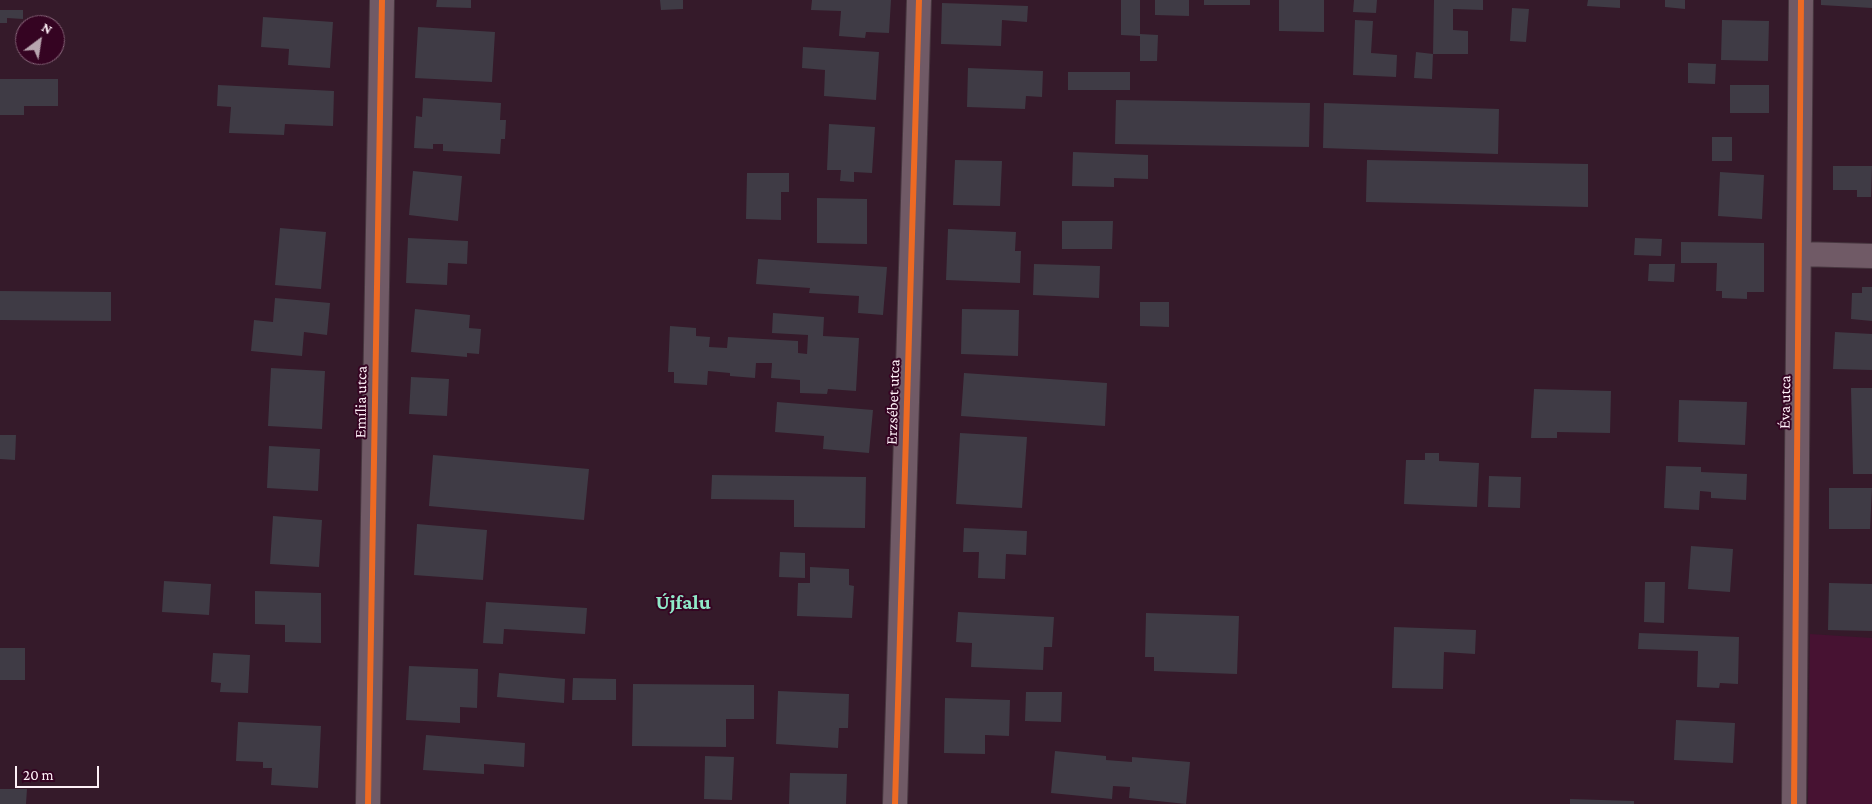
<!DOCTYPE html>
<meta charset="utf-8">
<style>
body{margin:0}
#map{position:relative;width:1872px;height:804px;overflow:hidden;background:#351a2a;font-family:"Crimson Pro",serif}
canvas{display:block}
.north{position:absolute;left:15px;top:15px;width:50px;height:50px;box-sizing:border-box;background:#350422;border:1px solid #856277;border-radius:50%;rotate:31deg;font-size:14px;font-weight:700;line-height:20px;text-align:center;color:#fef0f7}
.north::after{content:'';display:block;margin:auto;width:18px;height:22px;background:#b8a5af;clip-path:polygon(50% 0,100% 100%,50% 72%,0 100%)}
.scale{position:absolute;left:15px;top:766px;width:84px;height:22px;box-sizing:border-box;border:2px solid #fef0f7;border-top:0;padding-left:6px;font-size:15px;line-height:18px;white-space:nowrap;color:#fef0f7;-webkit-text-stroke:4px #350422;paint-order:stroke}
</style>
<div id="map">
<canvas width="1872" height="804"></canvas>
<div class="north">N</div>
<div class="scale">20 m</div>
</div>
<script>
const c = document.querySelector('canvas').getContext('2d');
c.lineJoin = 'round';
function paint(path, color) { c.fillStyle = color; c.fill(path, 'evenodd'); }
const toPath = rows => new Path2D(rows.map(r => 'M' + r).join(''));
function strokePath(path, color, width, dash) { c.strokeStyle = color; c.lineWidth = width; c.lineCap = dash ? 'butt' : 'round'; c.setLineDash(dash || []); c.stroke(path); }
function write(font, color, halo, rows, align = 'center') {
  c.font = font + ' "Crimson Pro",serif'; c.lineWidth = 4; c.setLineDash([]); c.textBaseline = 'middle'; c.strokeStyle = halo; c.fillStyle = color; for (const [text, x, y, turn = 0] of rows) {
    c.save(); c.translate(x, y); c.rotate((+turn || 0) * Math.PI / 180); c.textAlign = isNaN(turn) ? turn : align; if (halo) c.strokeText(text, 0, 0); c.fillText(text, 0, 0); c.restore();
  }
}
paint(toPath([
 [1810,634,1872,638,1872,804,1808,804]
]), '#471232');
paint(toPath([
 [437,0,471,0,471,8,436,7],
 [660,0,683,0,683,9,661,10],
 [812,0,891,0,889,33,866,32,865,38,839,36,841,11,811,10],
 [1121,0,1140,0,1140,36,1121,35],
 [1155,0,1189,0,1189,16,1155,15],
 [1204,0,1250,0,1250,5,1204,5],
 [1279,0,1324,0,1324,32,1279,31],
 [1354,0,1377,0,1376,13,1353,12],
 [1434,0,1483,0,1483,10,1453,9,1453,30,1468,31,1468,54,1433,54],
 [1588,0,1620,0,1620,8,1587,6],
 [1665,0,1685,0,1685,9,1665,7],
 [1821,0,1872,0,1872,8,1821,5],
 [942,3,1028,6,1027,22,1002,20,1001,46,941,44],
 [1512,8,1529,9,1526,42,1510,41],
 [0,10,23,10,23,19,7,18,7,23,0,23],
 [263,17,333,22,330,68,288,65,289,49,261,47],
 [1355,20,1373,21,1371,53,1397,55,1396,77,1353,75],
 [1722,20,1769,21,1768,61,1721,60],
 [418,27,495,32,492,82,415,78],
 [1140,34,1158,35,1157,61,1140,61],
 [803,47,879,52,876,100,824,96,825,70,802,68],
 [1416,52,1433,54,1432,79,1414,78],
 [1688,63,1716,64,1715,84,1688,83],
 [968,68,1043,71,1042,97,1026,96,1025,109,967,107],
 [1068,72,1130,72,1130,90,1068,90],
 [0,79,58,79,58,106,24,106,24,115,0,115],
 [218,85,334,91,333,126,285,124,284,135,229,133,231,107,217,106],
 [1730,85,1769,85,1769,113,1730,113],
 [423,98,501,103,500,120,506,120,505,139,501,139,500,154,443,151,443,144,433,144,433,149,414,148,416,116,422,117],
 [1116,100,1310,103,1309,147,1115,144],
 [1324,103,1499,109,1498,154,1323,148],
 [829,124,875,127,872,173,854,172,854,182,840,181,841,170,827,170],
 [1712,137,1732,137,1732,161,1712,161],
 [1073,152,1148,155,1148,179,1114,178,1114,187,1072,186],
 [955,160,1002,161,1000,206,953,205],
 [1367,160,1588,164,1588,207,1366,202],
 [1833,166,1872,166,1871,197,1857,197,1857,190,1833,190],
 [413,171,462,176,458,221,409,215],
 [1720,172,1764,175,1762,219,1718,216],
 [747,173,789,173,789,192,781,192,781,220,746,219],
 [817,198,867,199,867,244,817,243],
 [1062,221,1113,221,1112,249,1062,249],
 [280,228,326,232,321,289,275,285],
 [948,229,1016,232,1015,251,1021,251,1020,283,946,280],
 [408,238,468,241,467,264,448,263,447,285,406,283],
 [1635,238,1662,239,1661,256,1634,255],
 [1681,242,1764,243,1764,292,1747,292,1747,299,1722,298,1722,291,1716,291,1717,263,1681,263],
 [758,259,887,267,883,315,858,313,859,296,809,293,810,288,756,284],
 [1034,264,1100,266,1099,298,1033,295],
 [1649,264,1675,264,1674,282,1648,281],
 [1862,287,1872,287,1872,321,1851,319,1852,293,1862,293],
 [0,291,111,292,111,321,0,320],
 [275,298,330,303,327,335,304,332,302,356,251,351,254,320,273,322],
 [1140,302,1169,302,1169,327,1140,326],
 [415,309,470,315,469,328,481,329,479,354,467,353,467,357,411,352],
 [962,309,1019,310,1018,356,961,354],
 [773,313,824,317,823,336,859,338,856,391,828,389,827,394,800,393,800,380,771,378,772,363,756,363,755,378,730,376,730,373,708,371,707,385,674,383,674,372,668,372,670,326,696,328,696,336,710,337,709,347,727,348,728,337,798,341,798,353,807,354,808,335,772,333],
 [1835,332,1872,334,1872,370,1833,369],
 [271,368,325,371,322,429,268,426],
 [964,373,1107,383,1105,426,961,416],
 [411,377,449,379,447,416,409,414],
 [1851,388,1872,388,1872,474,1853,474],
 [1534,389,1611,391,1610,433,1557,432,1557,438,1531,438],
 [1679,400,1747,402,1745,445,1678,442],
 [777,402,873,410,869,453,823,449,824,436,775,432],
 [960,433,1027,437,1022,508,956,504],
 [0,435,16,435,15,460,0,459],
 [269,446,320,449,318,491,267,488],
 [1425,453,1439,453,1439,461,1479,463,1477,507,1404,504,1406,460,1425,460],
 [433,455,589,469,584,520,429,506],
 [1666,466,1701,467,1701,472,1747,474,1746,500,1711,498,1711,492,1700,491,1699,510,1664,508],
 [712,475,866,477,865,528,794,527,794,500,711,499],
 [1489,476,1521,477,1520,508,1488,507],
 [1829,488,1872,488,1870,529,1829,529],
 [273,516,322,520,319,567,270,564],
 [417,524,487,530,483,580,414,575],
 [964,528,1027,531,1026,555,1006,554,1005,579,978,578,979,552,963,552],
 [1691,546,1733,549,1730,592,1688,589],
 [780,552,805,553,805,578,779,577],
 [810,567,849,569,849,585,854,586,852,618,797,616,798,583,810,583],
 [164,581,211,584,209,615,162,612],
 [1645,582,1665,582,1664,623,1644,622],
 [1829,583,1872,584,1872,631,1828,630],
 [255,591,321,593,321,643,285,642,285,625,255,624],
 [486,602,587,608,585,634,504,629,503,644,483,643],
 [958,612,1054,617,1052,647,1044,647,1043,670,971,667,972,643,956,642],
 [1146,613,1239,616,1237,674,1154,671,1154,657,1145,657],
 [1394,627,1476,630,1475,654,1444,652,1443,689,1392,688],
 [1639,633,1739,637,1738,684,1720,683,1719,688,1697,687,1698,651,1638,649],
 [0,648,25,648,25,680,0,680],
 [213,653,250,655,248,693,220,692,221,683,211,682],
 [409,666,478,669,477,708,460,707,460,723,406,720],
 [499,673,565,679,564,703,497,697],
 [573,678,616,679,616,700,572,700],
 [633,684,754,685,754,719,726,719,726,747,632,746],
 [778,691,849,694,848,728,839,728,838,748,776,744],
 [1026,692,1062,692,1061,722,1025,721],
 [945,698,1010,700,1009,736,985,735,985,754,944,753],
 [1676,720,1735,723,1733,763,1674,760],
 [238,722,321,726,318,788,271,785,272,768,263,768,263,762,236,761],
 [426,735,525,743,524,767,484,764,484,774,423,770],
 [1055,751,1106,756,1106,760,1132,762,1132,757,1190,762,1186,804,1129,798,1130,787,1113,786,1112,799,1051,793],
 [705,756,734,757,732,800,704,799],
 [790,773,847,774,846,804,789,804],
 [0,789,27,789,26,804,0,804],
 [1570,799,1634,801,1634,804,1570,804]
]), '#3f3b45');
const street = toPath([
 [1800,254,1872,256],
 [368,804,382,0],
 [895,804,919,0],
 [1794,804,1801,0]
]);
strokePath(street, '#47363f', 26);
strokePath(street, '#705a66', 24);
strokePath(toPath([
 [368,804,382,0],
 [895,804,919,0],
 [1794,804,1801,0]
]), '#ed6a23', 6);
write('16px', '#fef0f7', '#350422', [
 ["Emília utca",361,402,-89],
 ["Erzsébet utca",893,402,-88],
 ["Éva utca",1785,402,-89]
]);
write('bold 21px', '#90ebc9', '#350422', [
 ["Újfalu",683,603]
]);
</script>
